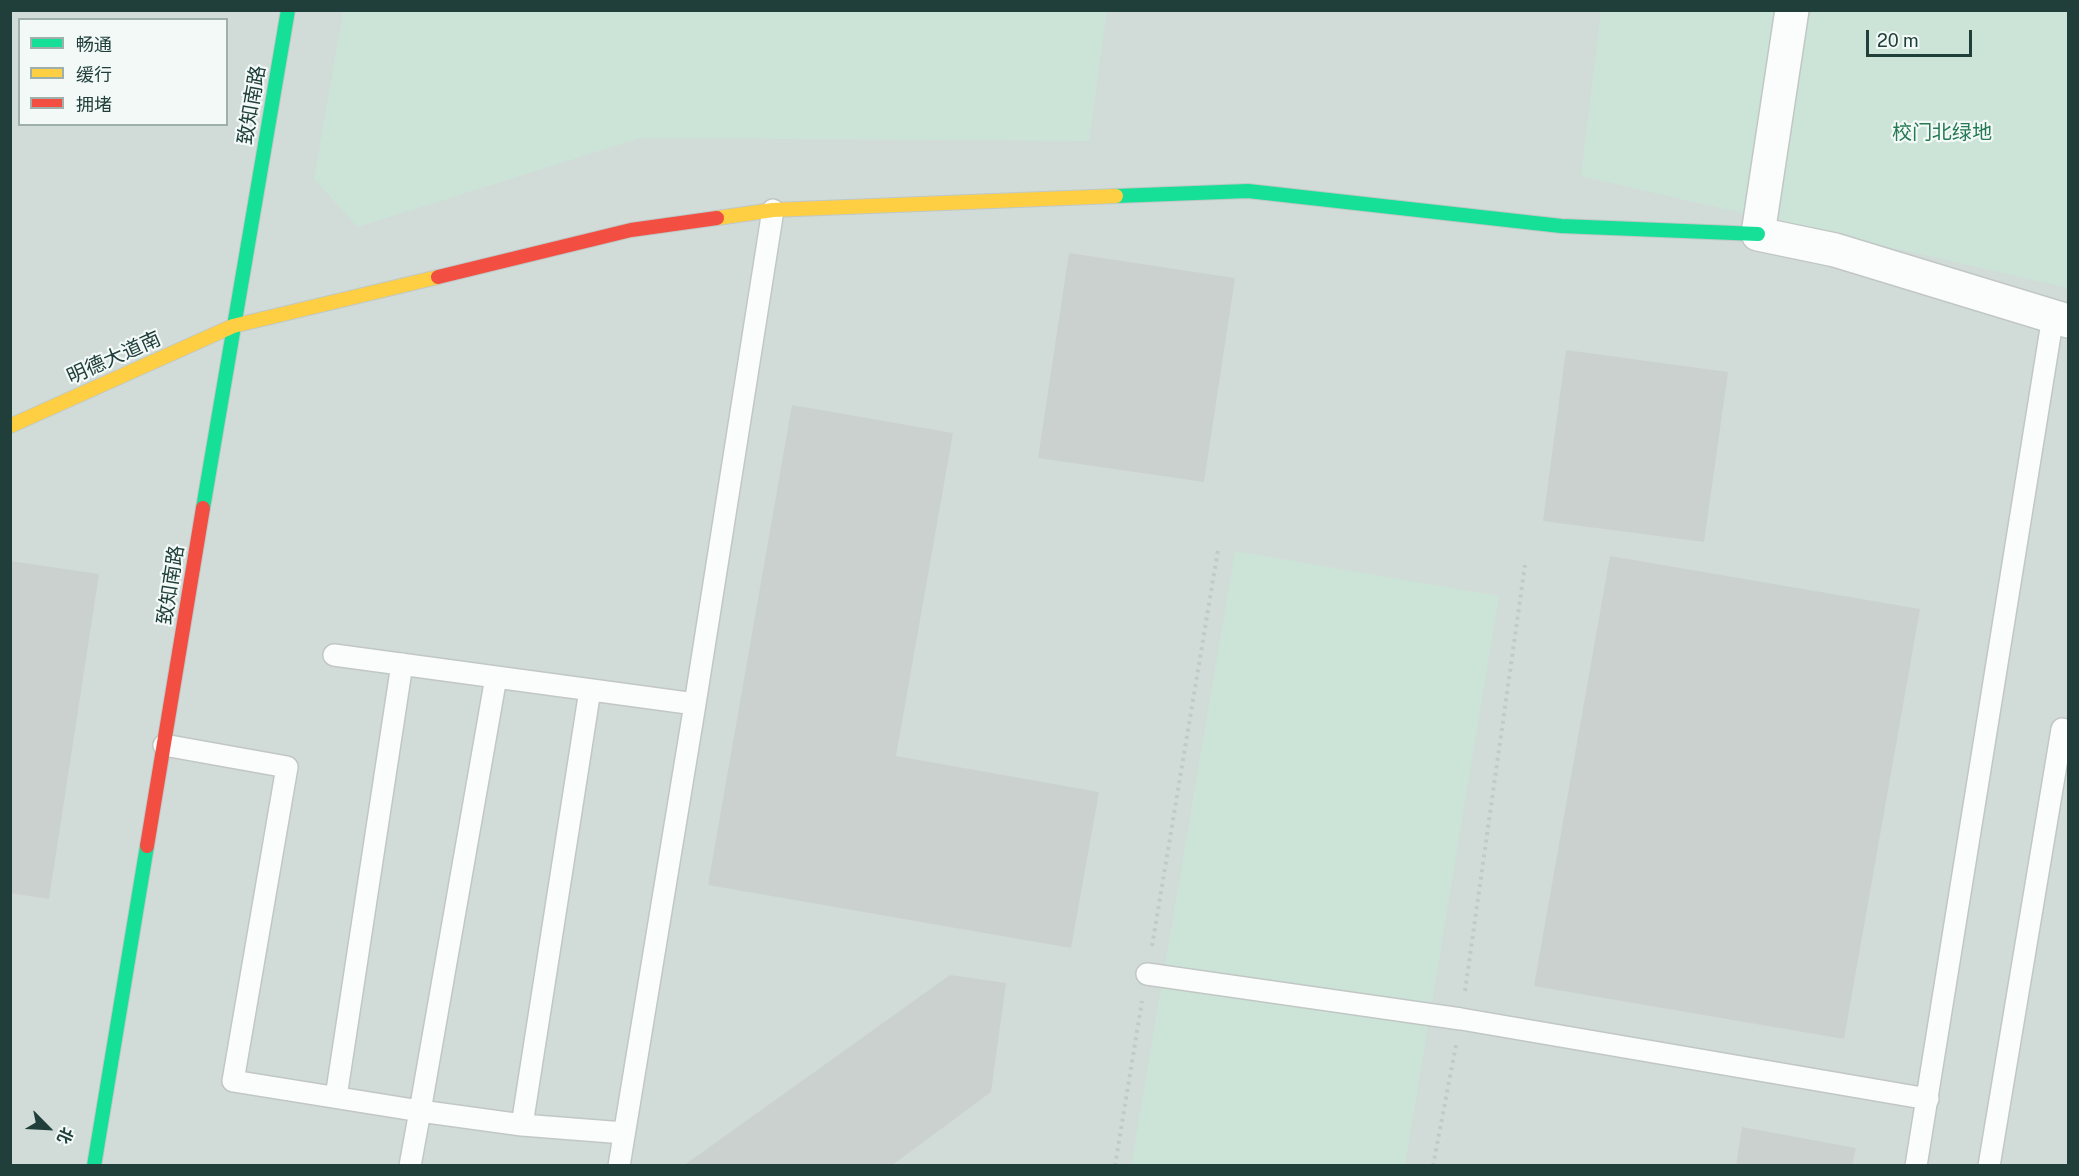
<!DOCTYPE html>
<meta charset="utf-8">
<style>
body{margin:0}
#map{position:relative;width:2079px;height:1176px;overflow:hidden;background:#e4eae8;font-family:"Public Sans","Noto Sans SC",sans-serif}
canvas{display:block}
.frame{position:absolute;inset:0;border:12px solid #203f3b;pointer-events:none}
.legend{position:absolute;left:18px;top:18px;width:210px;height:108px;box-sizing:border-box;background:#f2f9f7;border:2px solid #9eafac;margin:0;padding:8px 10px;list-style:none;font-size:18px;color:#203f3b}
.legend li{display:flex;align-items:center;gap:12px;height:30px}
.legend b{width:30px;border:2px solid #9eafac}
.north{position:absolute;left:18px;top:1098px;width:60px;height:60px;-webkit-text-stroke:4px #f2f9f7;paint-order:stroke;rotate:114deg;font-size:16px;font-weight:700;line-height:24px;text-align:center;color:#203f3b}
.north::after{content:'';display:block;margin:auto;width:21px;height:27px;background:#203f3b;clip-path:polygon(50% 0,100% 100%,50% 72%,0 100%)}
.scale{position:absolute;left:1866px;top:30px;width:106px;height:27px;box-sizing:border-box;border:3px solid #203f3b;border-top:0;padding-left:8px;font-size:18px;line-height:21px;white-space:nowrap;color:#203f3b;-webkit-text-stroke:4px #f2f9f7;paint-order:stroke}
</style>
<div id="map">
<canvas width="2079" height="1176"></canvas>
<div class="frame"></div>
<ul class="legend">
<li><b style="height:8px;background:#16e098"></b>畅通</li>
<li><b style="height:8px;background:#ffcf43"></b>缓行</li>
<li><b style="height:8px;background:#f24e42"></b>拥堵</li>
</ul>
<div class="north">北</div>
<div class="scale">20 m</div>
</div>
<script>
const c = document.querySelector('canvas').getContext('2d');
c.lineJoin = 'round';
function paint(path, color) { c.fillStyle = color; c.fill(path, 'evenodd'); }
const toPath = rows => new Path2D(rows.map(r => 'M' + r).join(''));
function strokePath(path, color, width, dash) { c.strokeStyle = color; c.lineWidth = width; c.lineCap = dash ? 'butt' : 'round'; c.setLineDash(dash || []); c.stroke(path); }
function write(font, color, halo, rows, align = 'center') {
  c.font = font + ' "Public Sans","Noto Sans SC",sans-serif'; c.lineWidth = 4.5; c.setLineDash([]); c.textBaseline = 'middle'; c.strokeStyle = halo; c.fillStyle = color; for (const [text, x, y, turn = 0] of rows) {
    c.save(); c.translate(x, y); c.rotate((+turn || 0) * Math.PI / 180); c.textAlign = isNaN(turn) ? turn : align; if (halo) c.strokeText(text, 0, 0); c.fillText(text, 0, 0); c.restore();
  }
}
paint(toPath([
 [11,11,2068,11,2068,1165,11,1165],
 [20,20,226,20,226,124,20,124]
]), '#d1dcd9');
paint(toPath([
 [343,11,343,10,1107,11,1089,141,640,138,358,227,314,179],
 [1601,11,2068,11,2068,288,1581,176],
 [1235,551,1499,596,1405,1165,1131,1166]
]), '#cce4d7');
paint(toPath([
 [1069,253,1235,278,1204,482,1038,458],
 [1566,350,1728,372,1704,542,1543,521],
 [792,405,953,433,896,756,1099,792,1071,948,708,885],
 [1610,556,1920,609,1844,1039,1534,986],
 [10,561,99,574,49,899,10,893],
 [950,975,1006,983,991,1092,891,1166,683,1166],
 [1742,1127,1856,1148,1852,1166,1736,1166]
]), '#cbd1cf');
const lane = toPath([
 [334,655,695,704],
 [496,677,420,1111,522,1125,624,1133],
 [164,745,287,767,233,1081,420,1111,410,1166],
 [1147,974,1461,1019,1928,1099],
 [336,1097,402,664],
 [522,1125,590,690],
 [619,1166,695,704,773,210],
 [1916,1166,2053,316],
 [1989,1166,2062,729,2068,731]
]);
const street = toPath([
 [1792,10,1758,234,1835,250,2068,321]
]);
const fast = toPath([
 [1116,196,1248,191,1561,226,1758,234],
 [203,508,288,10],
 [94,1166,147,846]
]);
const slow = toPath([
 [717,218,773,210,1116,196],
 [10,426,233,326,438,277]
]);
const jam = toPath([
 [438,277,631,230,717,218],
 [147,846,203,508]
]);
strokePath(lane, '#c1c7c5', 24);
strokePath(street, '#c1c7c5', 36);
strokePath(fast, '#bfc8c6', 16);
strokePath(slow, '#bfc8c6', 16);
strokePath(jam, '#bfc8c6', 16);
strokePath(toPath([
 [1152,946,1218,550],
 [1465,991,1525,565],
 [1115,1166,1142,1001],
 [1433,1166,1456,1045]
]), '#c1cac9', 4, [3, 4.5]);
strokePath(lane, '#fbfcfc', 21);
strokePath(street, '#fbfcfc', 33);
strokePath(fast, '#16e098', 14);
strokePath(slow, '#ffcf43', 14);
strokePath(jam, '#f24e42', 14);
write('20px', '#203f3b', '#f2f9f7', [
 ["致知南路",252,105,-80],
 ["明德大道南",114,358,-24],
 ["致知南路",171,585,-81]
]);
write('20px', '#267a53', '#f2f9f7', [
 ["校门北绿地",1942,133]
]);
</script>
